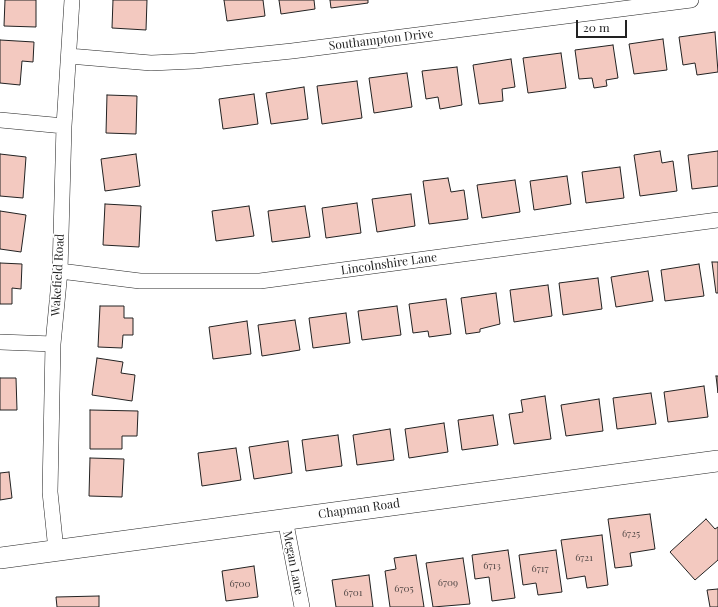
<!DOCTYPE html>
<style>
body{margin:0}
#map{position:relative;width:718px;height:607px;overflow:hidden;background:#fff;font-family:"Playfair Display",serif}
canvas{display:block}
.scale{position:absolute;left:576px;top:20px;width:51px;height:18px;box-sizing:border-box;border:2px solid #222;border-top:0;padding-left:5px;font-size:12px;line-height:14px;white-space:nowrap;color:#222;-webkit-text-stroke:3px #fff;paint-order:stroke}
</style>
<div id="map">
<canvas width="718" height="607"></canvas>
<div class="scale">20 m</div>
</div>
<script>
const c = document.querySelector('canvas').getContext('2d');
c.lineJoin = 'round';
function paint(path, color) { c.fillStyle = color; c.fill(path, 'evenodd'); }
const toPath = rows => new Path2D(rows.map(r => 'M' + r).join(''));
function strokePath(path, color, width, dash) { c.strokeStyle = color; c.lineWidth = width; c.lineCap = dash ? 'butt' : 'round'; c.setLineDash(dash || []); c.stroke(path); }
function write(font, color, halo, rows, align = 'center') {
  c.font = font + ' "Playfair Display",serif'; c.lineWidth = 3; c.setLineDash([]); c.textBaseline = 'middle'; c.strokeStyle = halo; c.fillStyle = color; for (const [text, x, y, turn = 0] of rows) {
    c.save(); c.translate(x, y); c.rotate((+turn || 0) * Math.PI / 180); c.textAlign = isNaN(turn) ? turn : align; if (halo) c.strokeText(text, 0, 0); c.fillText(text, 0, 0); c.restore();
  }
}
const building = toPath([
 [5,0,36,0,36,27,4,26,5,0],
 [113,0,147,0,146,30,112,28,113,0],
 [224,0,263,0,265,16,227,21,224,0],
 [279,0,314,0,315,9,281,14,279,0],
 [330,0,368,0,368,3,331,8,330,0],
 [715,32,718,72,697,75,695,63,683,65,679,37,715,32],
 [663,39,667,70,634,74,629,44,663,39],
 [0,40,34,42,33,62,22,61,20,85,0,83,0,40],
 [613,45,618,78,606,80,607,86,594,88,592,78,579,79,575,50,613,45],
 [561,53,566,88,528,93,523,58,561,53],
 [511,59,515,87,502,89,503,101,479,104,473,65,511,59],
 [457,67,462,105,440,109,438,97,426,99,422,71,457,67],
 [407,73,412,107,374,113,369,78,407,73],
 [357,81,362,118,322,124,317,86,357,81],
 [304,87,308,119,271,124,266,93,304,87],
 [254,94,258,124,223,129,219,99,254,94],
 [107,95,137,96,136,134,106,133,107,95],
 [660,151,662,163,673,161,677,191,640,196,634,155,660,151],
 [718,151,718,186,692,189,688,155,718,151],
 [0,154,26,157,23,198,0,196,0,154],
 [136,154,140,186,105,191,101,159,136,154],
 [620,167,624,198,586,203,582,172,620,167],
 [567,176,571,204,534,210,530,181,567,176],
 [448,178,451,192,464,190,468,219,429,224,423,181,448,178],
 [515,180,520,212,482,218,477,185,515,180],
 [411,194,415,226,377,232,372,199,411,194],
 [357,203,361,233,326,238,322,208,357,203],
 [105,204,141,206,139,247,103,245,105,204],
 [249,206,254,236,216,241,212,211,249,206],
 [305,206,310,237,272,242,268,211,305,206],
 [0,211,26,215,21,252,0,249,0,211],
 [712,262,718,262,718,293,716,293,712,262],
 [0,263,22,264,21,289,12,288,12,304,0,304,0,263],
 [699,264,704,296,665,301,661,270,699,264],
 [648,271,653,301,616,307,611,277,648,271],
 [598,278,602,309,563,315,559,283,598,278],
 [548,285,552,316,514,322,510,290,548,285],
 [496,293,500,324,480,329,480,332,466,334,461,298,496,293],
 [446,299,451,334,429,337,428,331,413,333,409,304,446,299],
 [100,306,124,306,124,318,133,318,133,335,123,335,122,348,98,347,100,306],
 [397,306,401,335,362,340,358,311,397,306],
 [346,313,350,343,313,348,309,318,346,313],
 [295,320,300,350,262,356,258,325,295,320],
 [247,321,251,354,213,359,209,327,247,321],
 [97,358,123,362,121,373,135,375,132,401,92,395,97,358],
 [716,376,718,376,718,393,716,376],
 [0,378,16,378,17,410,0,410,0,378],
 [704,386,708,417,668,422,664,392,704,386],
 [651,393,656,424,617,429,613,398,651,393],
 [545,396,551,439,514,444,509,414,523,412,521,400,545,396],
 [599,399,603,431,566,436,561,405,599,399],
 [90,410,138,411,137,436,122,436,122,449,90,449,90,410],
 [493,415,498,445,462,450,458,420,493,415],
 [444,423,448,452,409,458,405,429,444,423],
 [390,429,394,460,357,465,353,435,390,429],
 [338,435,342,466,306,471,302,440,338,435],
 [288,441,292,473,254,479,249,447,288,441],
 [236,448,241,480,202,486,198,453,236,448],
 [90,458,124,459,122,497,89,496,90,458],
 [9,472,12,498,0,500,0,473,9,472],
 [650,514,655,549,630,553,632,566,615,568,608,519,650,514],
 [706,519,715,529,718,527,718,560,695,580,670,552,706,519],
 [602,535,608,585,587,588,585,576,567,579,561,540,602,535],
 [508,550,515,598,492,601,489,577,475,579,472,555,508,550],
 [556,550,562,592,538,595,536,583,523,585,519,555,556,550],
 [416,555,424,607,390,607,385,571,396,569,394,558,416,555],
 [463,558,470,604,433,607,426,563,463,558],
 [254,566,258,597,226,601,222,571,254,566],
 [369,575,373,607,336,607,332,580,369,575],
 [718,589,718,607,710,607,707,590,718,589],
 [99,596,99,607,57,607,56,597,99,596]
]);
paint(building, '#f3c9c0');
strokePath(building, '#222', 1);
const street = toPath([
 [69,56,151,63,195,61,292,51,691,0],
 [0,120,64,126],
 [60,271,140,281,260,281,718,220],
 [0,342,53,344],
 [285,519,302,607],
 [56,550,50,492,53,344,60,271,64,126,72,0]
]);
const secondary = toPath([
 [0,558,718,461]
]);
strokePath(street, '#222', 16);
strokePath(secondary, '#222', 22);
strokePath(street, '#fff', 15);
strokePath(secondary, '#fff', 21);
write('10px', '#564c4a', null, [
 ["6725",631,534],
 ["6721",584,558],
 ["6713",492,566],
 ["6717",540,569],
 ["6709",448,583],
 ["6700",240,584],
 ["6705",404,589],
 ["6701",353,593]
]);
write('12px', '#222', '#fff', [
 ["Southampton Drive",381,40,-7],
 ["Lincolnshire Lane",389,264,-8],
 ["Wakefield Road",58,275,-87],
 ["Chapman Road",359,509,-8],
 ["Megan Lane",293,563,79]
]);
</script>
